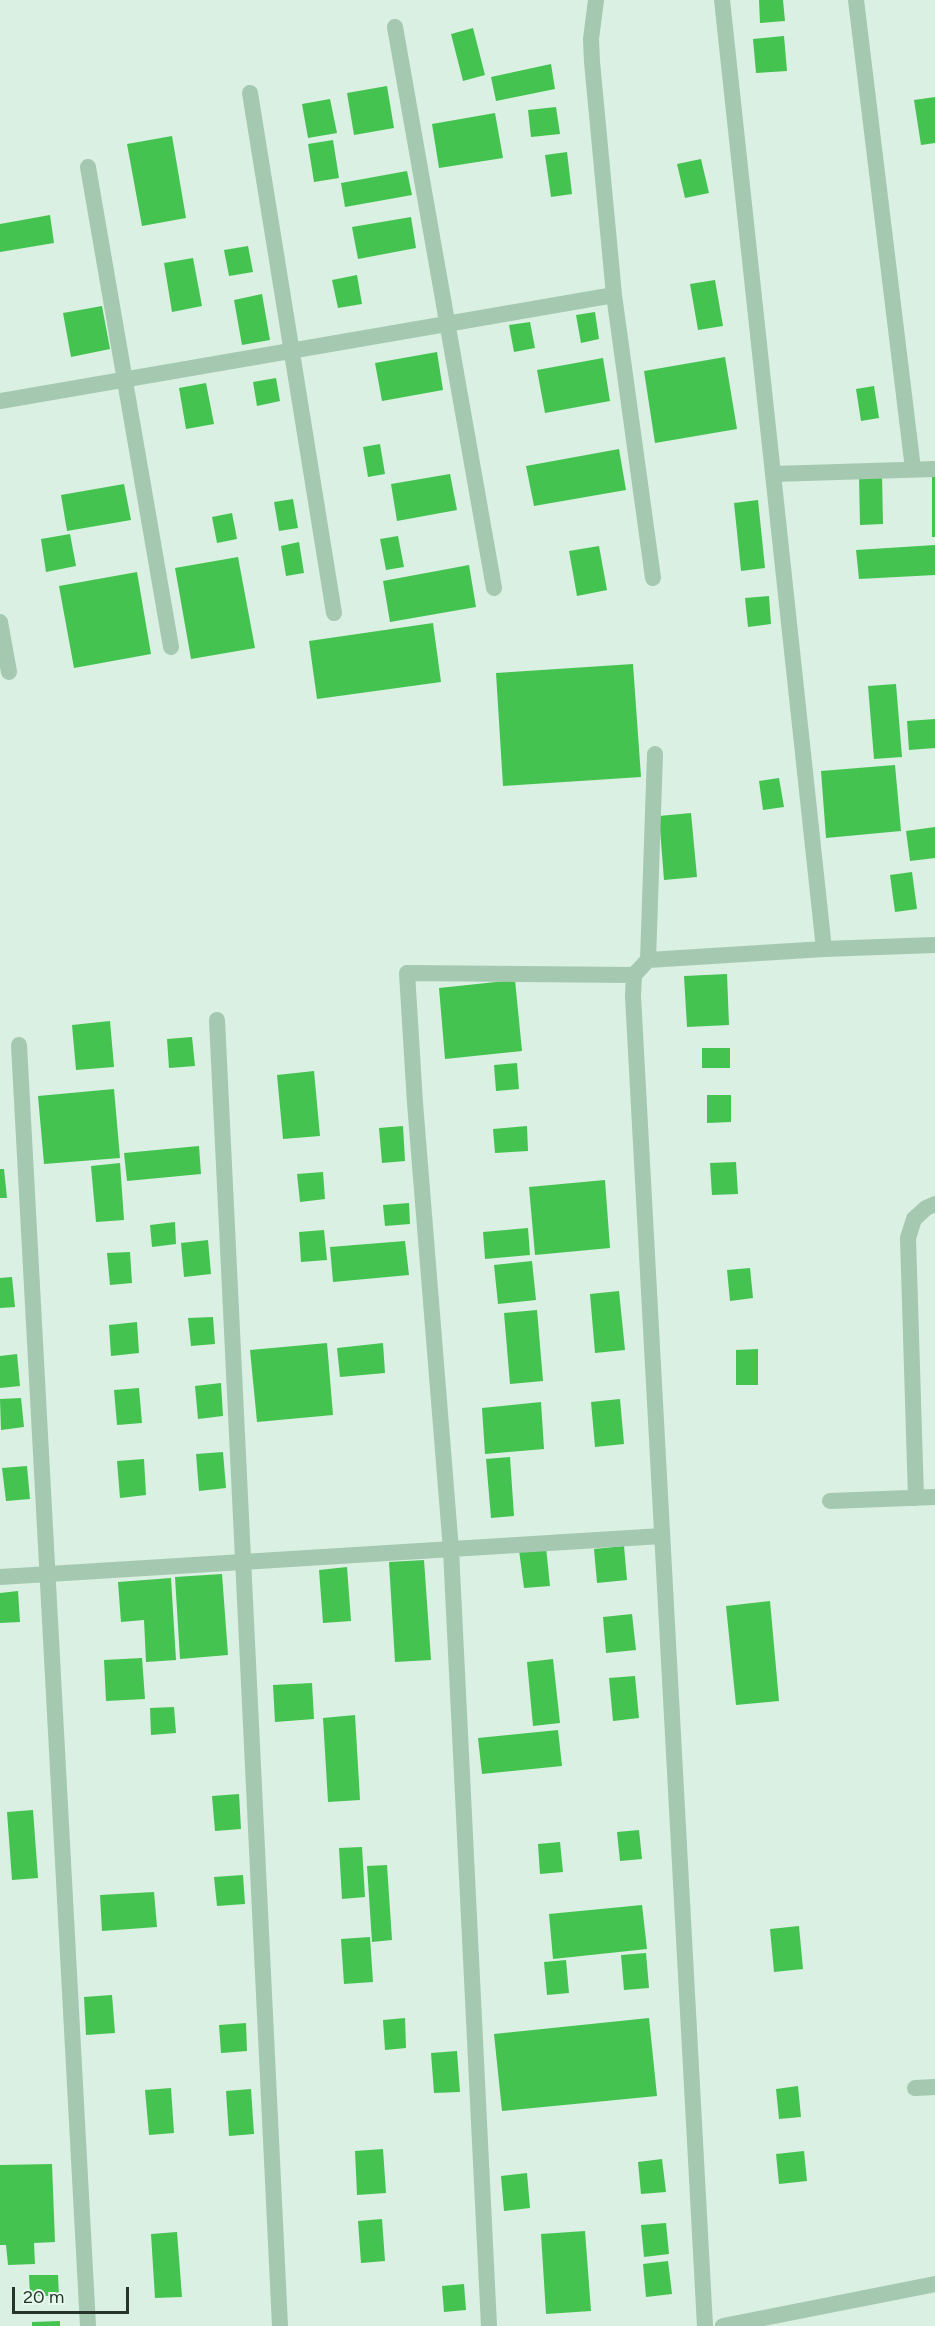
<!DOCTYPE html>
<style>
body{margin:0}
#map{position:relative;width:935px;height:2326px;overflow:hidden;background:#d9f0e2;font-family:Figtree,sans-serif}
canvas{display:block}
.scale{position:absolute;left:12px;top:2287px;width:117px;height:27px;box-sizing:border-box;border:3px solid #263429;border-top:0;padding-left:8px;font-size:18px;line-height:21px;white-space:nowrap;color:#263429;-webkit-text-stroke:4px #e5f8ed;paint-order:stroke}
</style>
<div id="map">
<canvas width="935" height="2326"></canvas>
<div class="scale">20 m</div>
</div>
<script>
const c = document.querySelector('canvas').getContext('2d');
c.lineJoin = 'round';
function paint(path, color) { c.fillStyle = color; c.fill(path, 'evenodd'); }
const toPath = rows => new Path2D(rows.map(r => 'M' + r).join(''));
function strokePath(path, color, width, dash) { c.strokeStyle = color; c.lineWidth = width; c.lineCap = dash ? 'butt' : 'round'; c.setLineDash(dash || []); c.stroke(path); }
paint(toPath([
 [759,0,783,0,785,21,760,23],
 [473,28,485,75,463,81,451,34],
 [784,36,787,71,756,73,753,39],
 [551,64,555,89,496,101,491,77],
 [387,86,394,128,354,135,347,93],
 [935,97,935,143,921,145,914,100],
 [330,99,337,133,308,138,302,104],
 [556,107,560,134,531,137,528,110],
 [495,113,503,158,439,168,432,124],
 [172,136,186,218,142,226,127,144],
 [333,140,339,178,314,182,308,144],
 [567,152,572,194,551,197,545,155],
 [701,159,709,193,685,198,677,164],
 [407,171,412,195,345,207,341,183],
 [50,215,54,243,0,252,0,224],
 [411,217,416,248,358,259,352,227],
 [248,246,253,272,229,276,224,250],
 [193,258,202,306,172,312,164,263],
 [357,275,362,304,338,308,332,280],
 [715,280,723,326,698,330,690,284],
 [262,294,270,340,242,345,234,300],
 [102,306,110,349,71,357,63,313],
 [595,312,599,339,581,343,576,315],
 [530,322,535,348,514,352,509,325],
 [437,352,443,390,382,401,375,363],
 [725,357,737,429,655,443,644,371],
 [603,358,610,401,545,413,537,370],
 [276,378,280,401,257,406,253,382],
 [206,383,214,424,186,429,179,388],
 [874,386,879,418,861,421,856,389],
 [380,444,385,474,368,477,363,447],
 [619,449,626,490,534,506,526,466],
 [932,473,935,473,935,537,932,537],
 [450,474,457,510,397,521,391,484],
 [882,475,883,524,860,525,859,476],
 [124,484,131,520,67,531,61,495],
 [293,499,298,528,279,531,274,502],
 [758,500,765,568,741,571,734,503],
 [232,513,237,539,217,543,212,517],
 [70,534,76,566,46,572,41,539],
 [398,536,404,567,386,570,380,539],
 [299,542,304,573,286,576,281,546],
 [935,545,935,575,859,579,856,550],
 [599,546,607,590,577,596,569,551],
 [238,557,255,648,191,659,175,568],
 [469,565,476,607,390,622,383,581],
 [137,572,151,654,74,668,59,586],
 [769,596,771,624,748,627,745,598],
 [433,623,441,682,317,699,309,641],
 [633,664,641,777,503,786,496,673],
 [896,684,902,757,874,759,868,686],
 [935,719,935,748,909,750,907,721],
 [895,765,901,831,826,838,821,771],
 [779,778,784,807,763,810,759,781],
 [691,813,697,877,664,880,659,816],
 [935,827,935,858,910,861,906,831],
 [912,872,917,909,895,912,890,875],
 [727,974,729,1025,687,1027,684,976],
 [515,980,522,1051,445,1059,439,988],
 [110,1021,114,1067,76,1070,72,1025],
 [192,1037,195,1066,169,1068,167,1039],
 [702,1048,730,1048,730,1068,702,1068],
 [517,1063,519,1089,496,1091,494,1065],
 [314,1071,320,1136,283,1139,277,1075],
 [114,1089,120,1158,44,1164,38,1096],
 [707,1095,731,1095,731,1122,707,1123],
 [403,1126,405,1161,382,1163,379,1128],
 [527,1126,528,1151,495,1153,493,1129],
 [199,1146,201,1174,127,1181,124,1153],
 [736,1162,738,1194,712,1195,710,1163],
 [120,1163,124,1220,96,1222,91,1166],
 [0,1169,4,1169,7,1198,0,1198],
 [323,1172,325,1199,300,1202,297,1174],
 [605,1180,610,1248,535,1255,529,1187],
 [409,1203,410,1224,385,1226,383,1205],
 [175,1222,176,1244,152,1247,150,1225],
 [528,1228,530,1255,485,1259,483,1232],
 [324,1230,327,1260,301,1262,299,1232],
 [208,1240,211,1274,184,1277,181,1243],
 [405,1241,409,1275,333,1282,330,1247],
 [130,1252,132,1283,110,1285,107,1253],
 [532,1261,536,1300,498,1304,494,1265],
 [750,1268,753,1298,730,1301,727,1270],
 [12,1277,15,1307,0,1308,0,1278],
 [619,1291,625,1350,595,1353,590,1294],
 [537,1310,543,1381,510,1384,504,1313],
 [213,1317,215,1344,191,1346,188,1318],
 [137,1322,139,1353,111,1356,109,1325],
 [327,1343,333,1415,257,1422,250,1350],
 [383,1343,385,1373,340,1377,337,1348],
 [758,1349,758,1385,736,1385,736,1350],
 [17,1354,20,1386,0,1388,0,1356],
 [221,1383,223,1416,198,1419,195,1386],
 [139,1388,142,1423,117,1425,114,1390],
 [21,1398,24,1427,1,1430,0,1399],
 [620,1399,624,1444,595,1447,591,1402],
 [541,1402,544,1449,485,1454,482,1408],
 [223,1452,226,1488,199,1491,196,1454],
 [510,1457,514,1516,491,1518,486,1459],
 [144,1459,146,1495,120,1498,117,1461],
 [27,1466,30,1499,6,1501,2,1468],
 [624,1546,627,1580,597,1583,594,1549],
 [546,1547,550,1586,524,1588,519,1550],
 [424,1560,431,1660,395,1662,389,1562],
 [347,1567,351,1621,323,1623,319,1570],
 [222,1574,228,1655,180,1659,175,1577],
 [171,1578,176,1660,146,1662,144,1620,121,1622,118,1582],
 [18,1591,20,1622,0,1623,0,1593],
 [770,1601,779,1701,736,1705,726,1606],
 [632,1614,636,1650,606,1653,603,1617],
 [142,1658,145,1699,106,1701,104,1660],
 [553,1659,560,1723,533,1726,527,1662],
 [635,1676,639,1718,613,1721,609,1678],
 [312,1683,314,1719,275,1722,273,1685],
 [174,1707,176,1733,151,1735,150,1708],
 [355,1715,360,1800,328,1802,323,1718],
 [558,1730,562,1766,482,1774,478,1738],
 [239,1794,241,1829,215,1831,212,1796],
 [33,1810,38,1878,12,1880,7,1812],
 [639,1830,642,1859,620,1861,617,1832],
 [560,1842,563,1872,540,1874,538,1844],
 [362,1847,365,1897,342,1899,339,1848],
 [387,1865,392,1940,372,1942,367,1866],
 [243,1875,245,1904,217,1906,214,1877],
 [154,1892,157,1927,102,1931,100,1895],
 [642,1905,647,1949,553,1959,549,1914],
 [799,1926,803,1969,774,1972,770,1929],
 [370,1937,373,1982,344,1984,341,1939],
 [646,1953,649,1988,624,1990,621,1955],
 [566,1960,569,1993,547,1995,544,1962],
 [112,1995,115,2033,86,2035,84,1997],
 [405,2018,406,2048,385,2050,383,2020],
 [649,2018,657,2096,502,2111,494,2034],
 [246,2023,247,2051,221,2053,219,2025],
 [457,2051,460,2092,434,2093,431,2053],
 [798,2086,801,2117,779,2119,776,2089],
 [171,2088,174,2133,149,2135,145,2090],
 [251,2089,254,2134,229,2136,226,2091],
 [383,2149,386,2193,357,2195,355,2151],
 [804,2151,807,2181,779,2184,776,2154],
 [662,2159,666,2192,641,2194,638,2162],
 [52,2164,55,2242,34,2243,35,2264,8,2265,6,2245,0,2245,0,2165],
 [527,2173,530,2208,504,2211,501,2176],
 [382,2219,385,2261,361,2263,358,2221],
 [666,2223,669,2254,644,2257,641,2225],
 [585,2231,591,2311,546,2314,541,2234],
 [177,2232,182,2297,155,2298,151,2234],
 [668,2261,672,2294,646,2297,643,2264],
 [29,2275,58,2275,59,2296,30,2296],
 [464,2284,466,2310,444,2312,442,2286],
 [60,2321,60,2326,32,2326,32,2322]
]), '#45c351');
strokePath(toPath([
 [916,1498,908,1238,914,1219,926,1208,935,1204],
 [830,1501,935,1497],
 [915,2088,935,2087]
]), '#a5c8b0', 16);
strokePath(toPath([
 [596,0,591,39,592,62,614,295,653,578],
 [722,0,773,474],
 [856,0,913,469],
 [395,27,494,588],
 [250,93,334,613],
 [88,167,171,647],
 [0,401,614,295],
 [0,622,9,672],
 [824,949,935,945],
 [648,960,655,754],
 [217,1020,280,2326],
 [19,1045,88,2326],
 [0,1577,662,1536],
 [489,2326,451,1550,415,1103,407,973,634,975],
 [705,2326,633,996,634,975,648,960,824,949,773,474,935,469],
 [723,2326,935,2284]
]), '#a5c8b0', 16);
</script>
